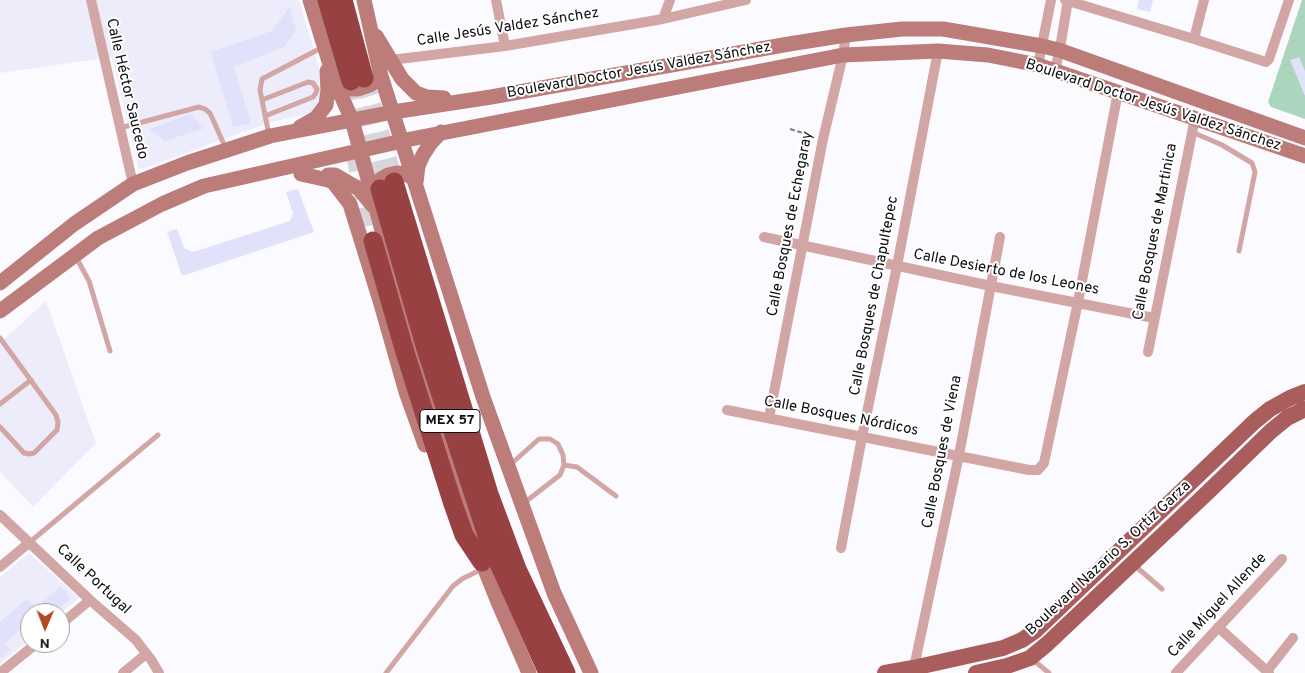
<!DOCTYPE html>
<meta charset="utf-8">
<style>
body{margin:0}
#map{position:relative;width:1305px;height:673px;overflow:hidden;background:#fbfbff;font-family:Overpass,sans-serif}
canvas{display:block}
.north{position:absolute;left:20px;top:603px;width:50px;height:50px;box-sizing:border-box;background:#fff;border:1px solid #9f9fa0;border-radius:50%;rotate:181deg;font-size:14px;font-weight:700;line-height:20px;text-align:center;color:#0e0e11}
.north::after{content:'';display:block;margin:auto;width:18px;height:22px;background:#b14927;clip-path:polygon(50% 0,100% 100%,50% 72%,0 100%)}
</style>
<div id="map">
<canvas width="1305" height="673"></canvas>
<div class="north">N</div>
</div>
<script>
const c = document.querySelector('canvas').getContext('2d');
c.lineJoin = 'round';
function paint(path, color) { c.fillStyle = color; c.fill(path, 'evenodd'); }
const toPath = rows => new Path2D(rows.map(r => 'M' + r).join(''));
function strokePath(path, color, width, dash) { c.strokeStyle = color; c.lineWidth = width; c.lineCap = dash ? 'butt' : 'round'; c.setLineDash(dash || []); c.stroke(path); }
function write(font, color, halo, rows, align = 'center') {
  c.font = font + ' Overpass,sans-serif'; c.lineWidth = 4; c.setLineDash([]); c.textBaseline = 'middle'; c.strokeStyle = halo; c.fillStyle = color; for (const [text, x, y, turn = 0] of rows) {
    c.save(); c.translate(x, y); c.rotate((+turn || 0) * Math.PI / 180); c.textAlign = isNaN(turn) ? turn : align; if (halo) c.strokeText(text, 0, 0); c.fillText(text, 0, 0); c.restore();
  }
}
paint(toPath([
 [0,0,299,0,331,108,268,123,139,170,112,57,0,73],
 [46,301,96,443,33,507,0,472,0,343],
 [29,553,79,598,60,614,30,613,30,639,0,664,0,577]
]), '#edecfa');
paint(toPath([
 [1302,0,1305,0,1305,119,1271,107,1268,102]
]), '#acd5bd');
paint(toPath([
 [1139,0,1153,0,1150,12,1137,9],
 [290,6,296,31,284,47,234,67,251,123,233,127,211,52,272,31],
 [1299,57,1305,71,1305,96,1290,60],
 [190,114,205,128,165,141,149,129],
 [298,189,314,232,182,276,167,232,177,229,184,248,193,252,290,221,293,213,286,192],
 [61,586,71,599,54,613,30,613,30,621,5,643,11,650,0,659,0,622,27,599,35,608]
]), '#e2e1fb');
strokePath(toPath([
 [364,78,394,182],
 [351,81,380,189],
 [355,152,373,241]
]), '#d7d7db', 19, [19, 9]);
strokePath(toPath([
 [790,129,813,136]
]), '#7e7e82', 2, [5, 2.5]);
strokePath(toPath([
 [262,100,308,82,313,83,317,89,316,93,313,97,265,116],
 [120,128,199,107,205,109,210,113,226,149],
 [1192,132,1222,145,1252,163,1255,172,1254,177,1239,251],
 [269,135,260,90,262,79,323,47],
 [76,257,89,281,110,351],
 [0,338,56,415,58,422,57,430,34,453,29,454,24,453,0,427],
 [0,404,31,380],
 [511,464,539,439,550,439,558,444,563,455,564,465,560,475,524,503],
 [564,465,577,467,616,496],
 [30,542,158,435],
 [1134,565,1162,589],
 [1032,659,1049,673],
 [386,673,453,586,462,579,484,568]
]), '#d2a6a4', 5);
strokePath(toPath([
 [91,0,133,184],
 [496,0,505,46],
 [1065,0,1194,39,1266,62,1269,59,1289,0],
 [663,19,670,0],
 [1194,39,1204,0],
 [391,60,505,46,663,19,746,0],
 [1038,65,1051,0],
 [1055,71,1061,42,1068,0],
 [764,237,991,286,1154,318],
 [1148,352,1195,118],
 [727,410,1029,470,1038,470,1044,463,1078,302,1118,92],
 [769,418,823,139,843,55,846,35],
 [0,515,90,600,136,640,152,661,159,673],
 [841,548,862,437,897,266,938,51],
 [0,567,30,542],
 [60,625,90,600],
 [1218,627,1269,673],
 [1267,671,1293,638],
 [913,672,959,455,1000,237],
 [0,673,37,643],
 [123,673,146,654],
 [1176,673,1282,559]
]), '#d2a6a4', 10);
strokePath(toPath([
 [310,0,336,84,352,120,409,330,441,429,482,562,498,602,529,673],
 [364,0,381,76,483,397,554,593,591,673],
 [376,36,402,79,416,93,427,97,444,98],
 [338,84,348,89,358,89,370,85,381,76],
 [300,127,316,118,326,105,328,90,327,71],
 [301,174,328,180,333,182,350,204,381,304,406,392,425,445],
 [328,175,335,175,359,189,373,206],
 [416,182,418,166,423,155,430,144,441,132],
 [372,193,375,185,381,179,388,175,397,173,405,174,413,178],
 [0,283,74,224,133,184,187,163,270,136,393,112,491,97,789,44,846,35,902,29,943,29,1042,46,1059,50,1305,138],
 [0,311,98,238,162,204,204,186,411,139,843,55,938,51,988,55,1038,65,1305,156]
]), '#bb7c7a', 15);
strokePath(toPath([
 [885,673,913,668,1003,648,1022,640,1035,631,1254,422,1270,409,1290,398,1305,392],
 [976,673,1007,666,1030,658,1047,644,1207,493,1271,431,1287,418,1305,409]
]), '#a95d5c', 16);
strokePath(toPath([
 [327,0,351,81],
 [343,0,364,78],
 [394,182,489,494,517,569,566,673],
 [380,189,426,349,489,541,548,673],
 [373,241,404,349,452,501,464,535,482,562]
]), '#984142', 19);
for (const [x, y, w] of [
 [450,421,60]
]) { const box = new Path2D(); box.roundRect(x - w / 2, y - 11.5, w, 23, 4); c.fillStyle = '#fff'; c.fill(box); strokePath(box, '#0e0e11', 1); }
write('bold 14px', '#0e0e11', null, [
 ["MEX 57",450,421]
]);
write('15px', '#0e0e11', '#fff', [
 ["Calle Jesús Valdez Sánchez",508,28,-9],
 ["Boulevard Doctor Jesús Valdez Sánchez",639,71,-10],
 ["Calle Héctor Saucedo",126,89,77],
 ["Boulevard Doctor Jesús Valdez Sánchez",1153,106,18],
 ["Calle Bosques de Echegaray",791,224,-79],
 ["Calle Bosques de Martinica",1156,232,-79],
 ["Calle Desierto de los Leones",1006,273,11],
 ["Calle Bosques de Chapultepec",875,296,-79],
 ["Calle Bosques Nórdicos",841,417,11],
 ["Calle Bosques de Viena",943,452,-79],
 ["Boulevard Nazario S. Ortiz Garza",1109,559,-43],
 ["Calle Portugal",93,580,43],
 ["Calle Miguel Allende",1218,606,-47]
]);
</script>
